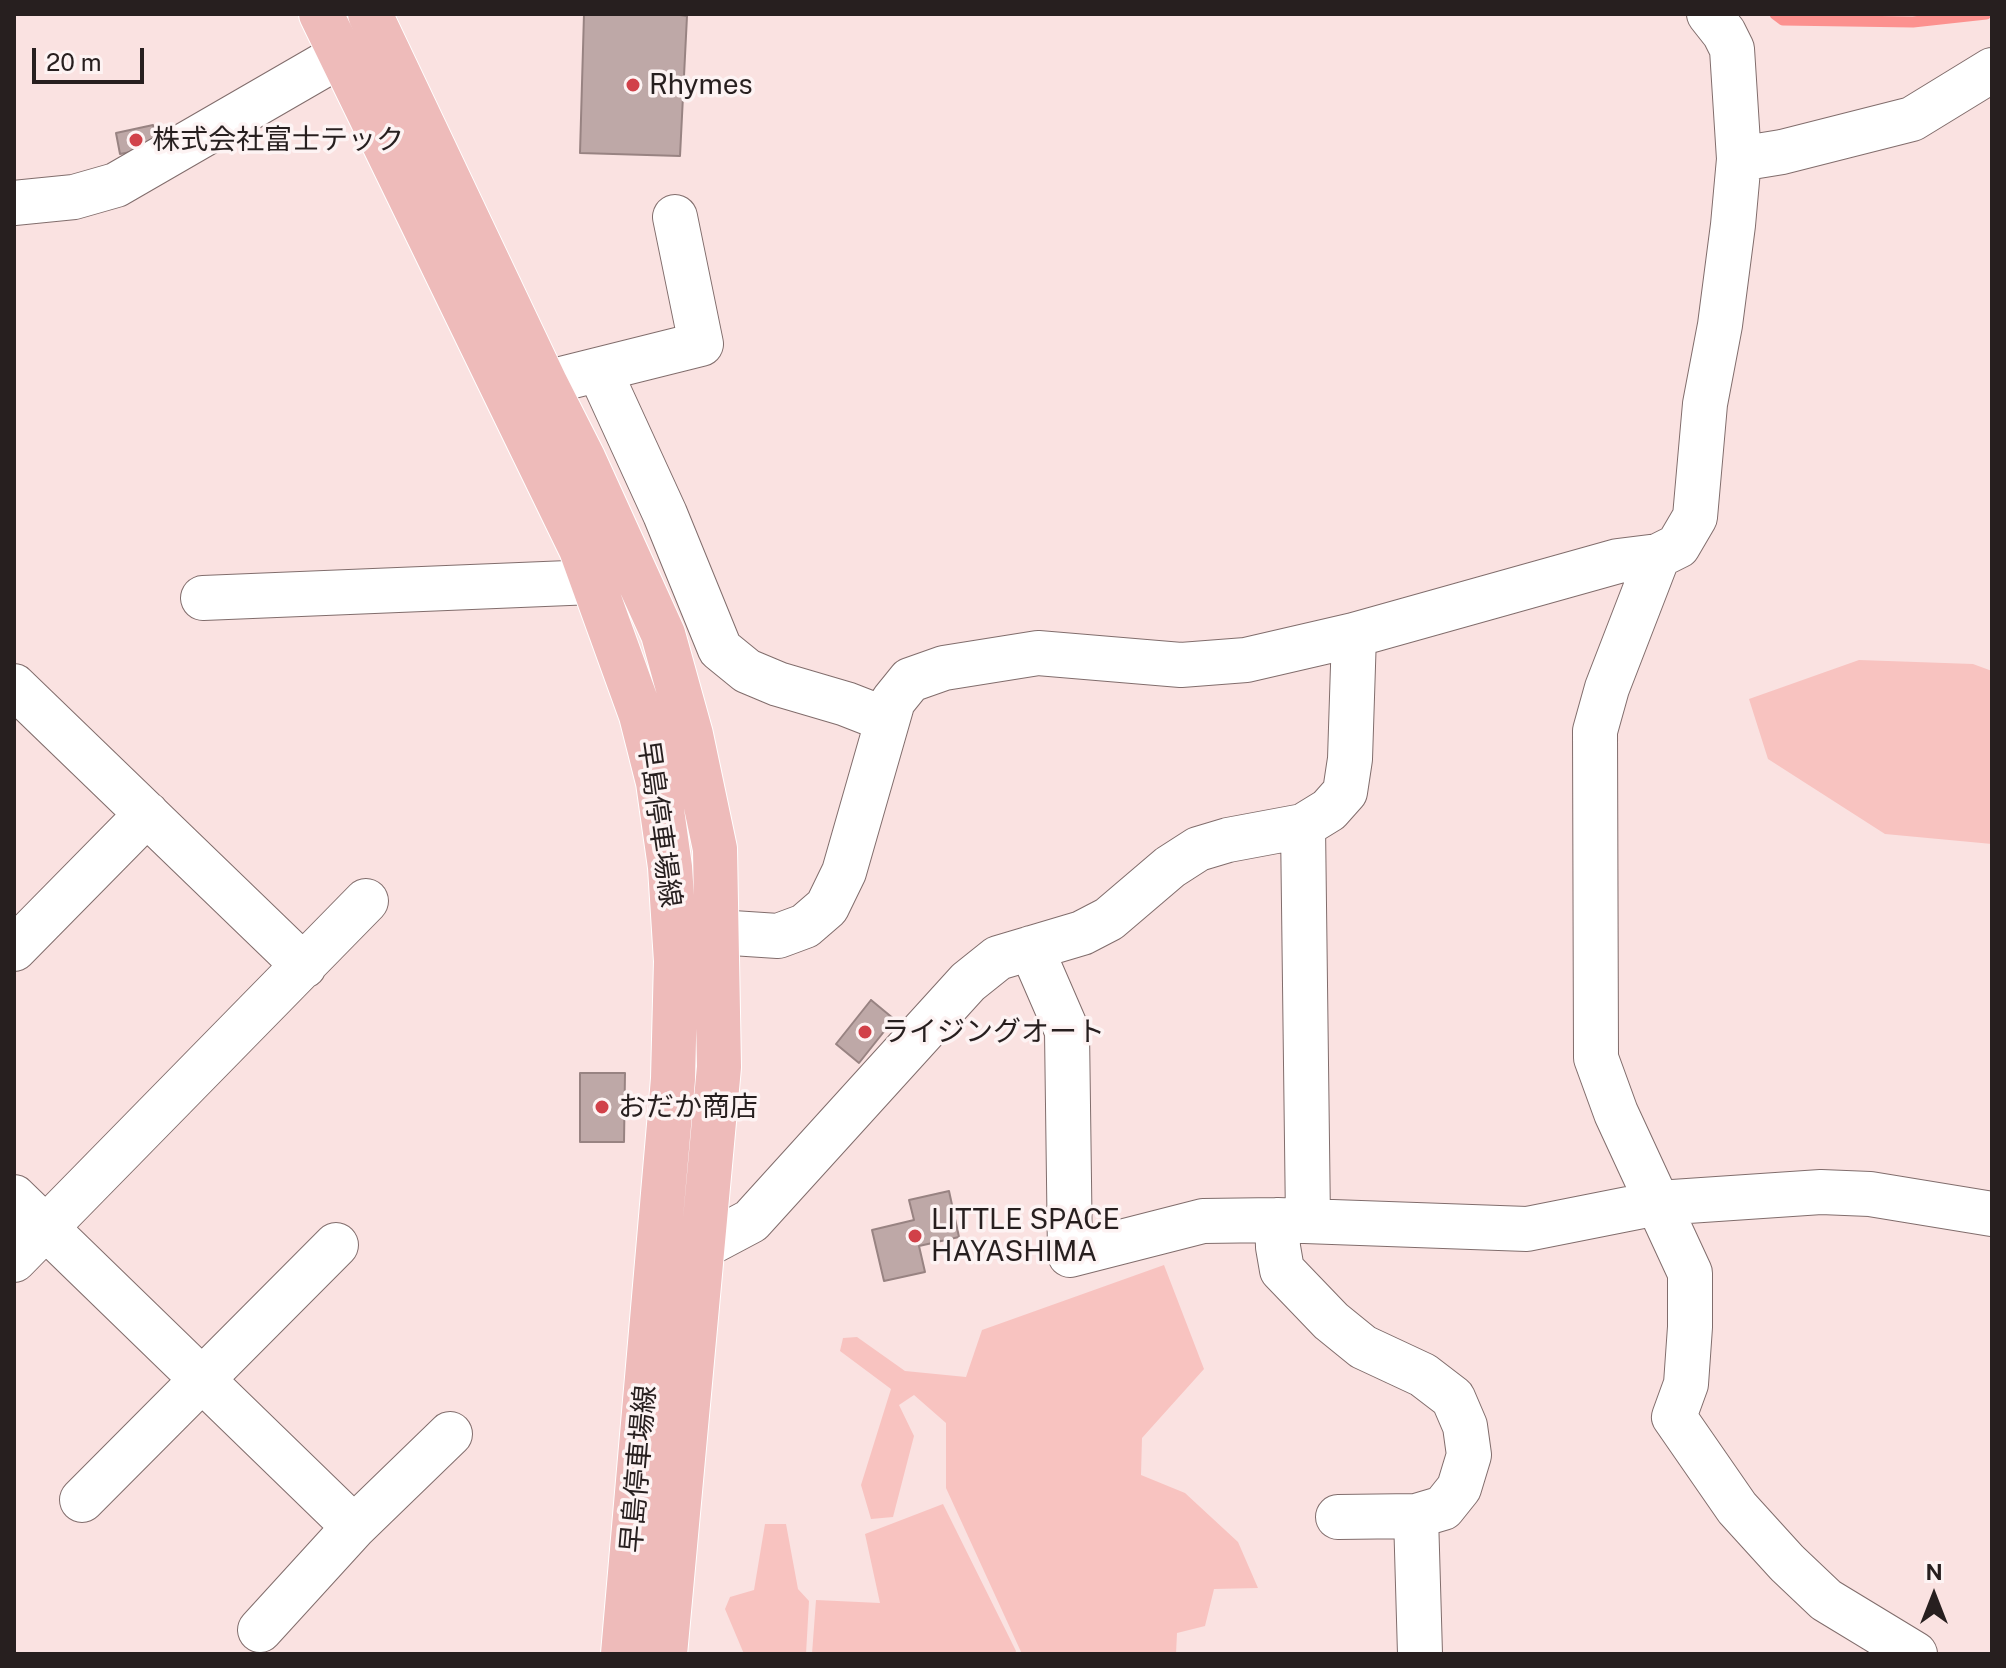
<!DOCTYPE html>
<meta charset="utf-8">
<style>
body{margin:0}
#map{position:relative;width:2006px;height:1668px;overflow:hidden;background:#fae2e1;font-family:"Public Sans",sans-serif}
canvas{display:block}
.frame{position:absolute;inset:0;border:16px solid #271f1f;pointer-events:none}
.north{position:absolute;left:1894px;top:1556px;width:80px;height:80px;-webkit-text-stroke:6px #fdf3f3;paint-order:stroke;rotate:0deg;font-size:22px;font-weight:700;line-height:32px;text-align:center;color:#271f1f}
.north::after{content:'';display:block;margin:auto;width:28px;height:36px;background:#271f1f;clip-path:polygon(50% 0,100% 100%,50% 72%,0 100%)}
.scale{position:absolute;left:32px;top:48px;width:112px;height:36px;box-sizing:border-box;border:4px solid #271f1f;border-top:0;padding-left:10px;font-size:24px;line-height:28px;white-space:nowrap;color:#271f1f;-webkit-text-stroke:6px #fdf3f3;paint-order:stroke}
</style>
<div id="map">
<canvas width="2006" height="1668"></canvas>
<div class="frame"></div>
<div class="north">N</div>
<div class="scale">20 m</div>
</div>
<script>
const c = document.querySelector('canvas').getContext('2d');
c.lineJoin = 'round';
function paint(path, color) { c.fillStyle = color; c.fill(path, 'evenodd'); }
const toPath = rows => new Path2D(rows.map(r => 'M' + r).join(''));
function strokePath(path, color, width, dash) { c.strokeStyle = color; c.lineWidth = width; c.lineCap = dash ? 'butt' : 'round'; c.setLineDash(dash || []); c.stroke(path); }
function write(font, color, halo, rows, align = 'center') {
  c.font = font + ' "Public Sans","Noto Sans JP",sans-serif'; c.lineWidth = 7; c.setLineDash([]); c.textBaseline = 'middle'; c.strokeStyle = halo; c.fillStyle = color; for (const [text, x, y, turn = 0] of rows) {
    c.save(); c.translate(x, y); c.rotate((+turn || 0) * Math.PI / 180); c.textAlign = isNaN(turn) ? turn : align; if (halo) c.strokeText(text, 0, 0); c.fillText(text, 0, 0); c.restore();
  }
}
paint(toPath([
 [1859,660,1973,664,1992,671,1992,844,1885,834,1768,759,1749,699],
 [1164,1265,1204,1369,1142,1438,1141,1475,1185,1493,1238,1542,1258,1588,1214,1589,1205,1626,1177,1633,1176,1654,1022,1654,946,1488,946,1423,914,1395,899,1405,914,1436,893,1517,871,1519,861,1485,891,1389,840,1351,843,1338,857,1337,905,1371,966,1377,982,1330],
 [943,1504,1016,1651,1015,1654,812,1654,816,1600,880,1603,865,1534],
 [765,1524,786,1524,798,1589,809,1601,806,1654,744,1654,725,1609,730,1597,754,1590]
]), '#f8c3c0');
strokePath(toPath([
 [1775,14,1783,20,1913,22,1986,14]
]), '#fc918f', 11);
const building = toPath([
 [584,14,673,14,687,16,680,156,580,153,584,14],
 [153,125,157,147,120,154,116,133,153,125],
 [871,1000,894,1019,859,1063,836,1044,871,1000],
 [580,1073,625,1073,624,1142,580,1142,580,1073],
 [949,1191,959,1237,919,1246,925,1272,884,1281,872,1230,914,1220,909,1200,949,1191]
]);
paint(building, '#bea8a7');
strokePath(building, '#988382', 2);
const minor = toPath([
 [1739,159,1782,152,1912,119,1992,70],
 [14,203,74,197,116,185,341,55,375,38],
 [599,370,665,514,720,649,747,671,778,684,846,704,887,720],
 [545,383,701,344,675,217],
 [1658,556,1607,688,1595,731,1596,1058,1616,1113,1690,1273,1690,1327,1686,1384,1674,1417,1737,1508,1787,1563,1826,1600,1915,1654],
 [203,598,593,582],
 [14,686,304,966],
 [1303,826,1308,1221],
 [717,932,778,936,805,926,827,907,844,872,893,701,910,680,944,668,1038,653,1181,665,1246,660,1354,635,1618,561,1658,556,1678,546,1695,517,1705,404,1720,325,1733,225,1739,159,1732,49,1724,33,1709,14],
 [1031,948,1067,1031,1070,1255,1203,1221,1277,1220,1527,1229,1658,1203,1821,1192,1870,1194,1992,1214],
 [14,949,147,814],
 [14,1197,354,1527,450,1434],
 [1277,1220,1278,1247,1282,1270,1331,1321,1363,1347,1423,1375,1453,1398,1465,1426,1469,1455,1459,1488,1443,1508,1416,1516,1420,1654],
 [669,1243,702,1247,751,1221,968,982,998,958,1082,933,1109,919,1170,867,1198,849,1228,840,1303,826,1329,810,1345,792,1350,759,1354,635],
 [14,1260,366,901],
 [82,1500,336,1245],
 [1338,1517,1416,1516],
 [260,1630,354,1527]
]);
const major = toPath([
 [321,14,581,549,641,715,658,782,670,867,676,961,673,1079,623,1654],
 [370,14,545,383,584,460,663,634,691,735,715,849,719,1067,665,1654]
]);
strokePath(minor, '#816d6c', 46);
strokePath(major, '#fff', 46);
strokePath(minor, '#fff', 44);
strokePath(major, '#eebbba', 44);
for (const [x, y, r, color] of [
 [633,85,8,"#d14149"],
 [136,140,8,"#d14149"],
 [865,1032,8,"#d14149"],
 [602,1107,8,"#d14149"],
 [915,1236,8,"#d14149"]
]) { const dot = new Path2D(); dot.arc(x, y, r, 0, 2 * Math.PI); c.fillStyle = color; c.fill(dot); strokePath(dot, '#fdf3f3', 3); }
write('28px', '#271f1f', '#fdf3f3', [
 ["Rhymes",649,85],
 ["株式会社富士テック",152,140],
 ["ライジングオート",881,1032],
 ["おだか商店",618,1107],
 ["LITTLE SPACE",931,1220],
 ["HAYASHIMA",931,1252]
], 'left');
write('28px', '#271f1f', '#fdf3f3', [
 ["早島停車場線",659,824,82],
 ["早島停車場線",639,1469,-85]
]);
</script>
